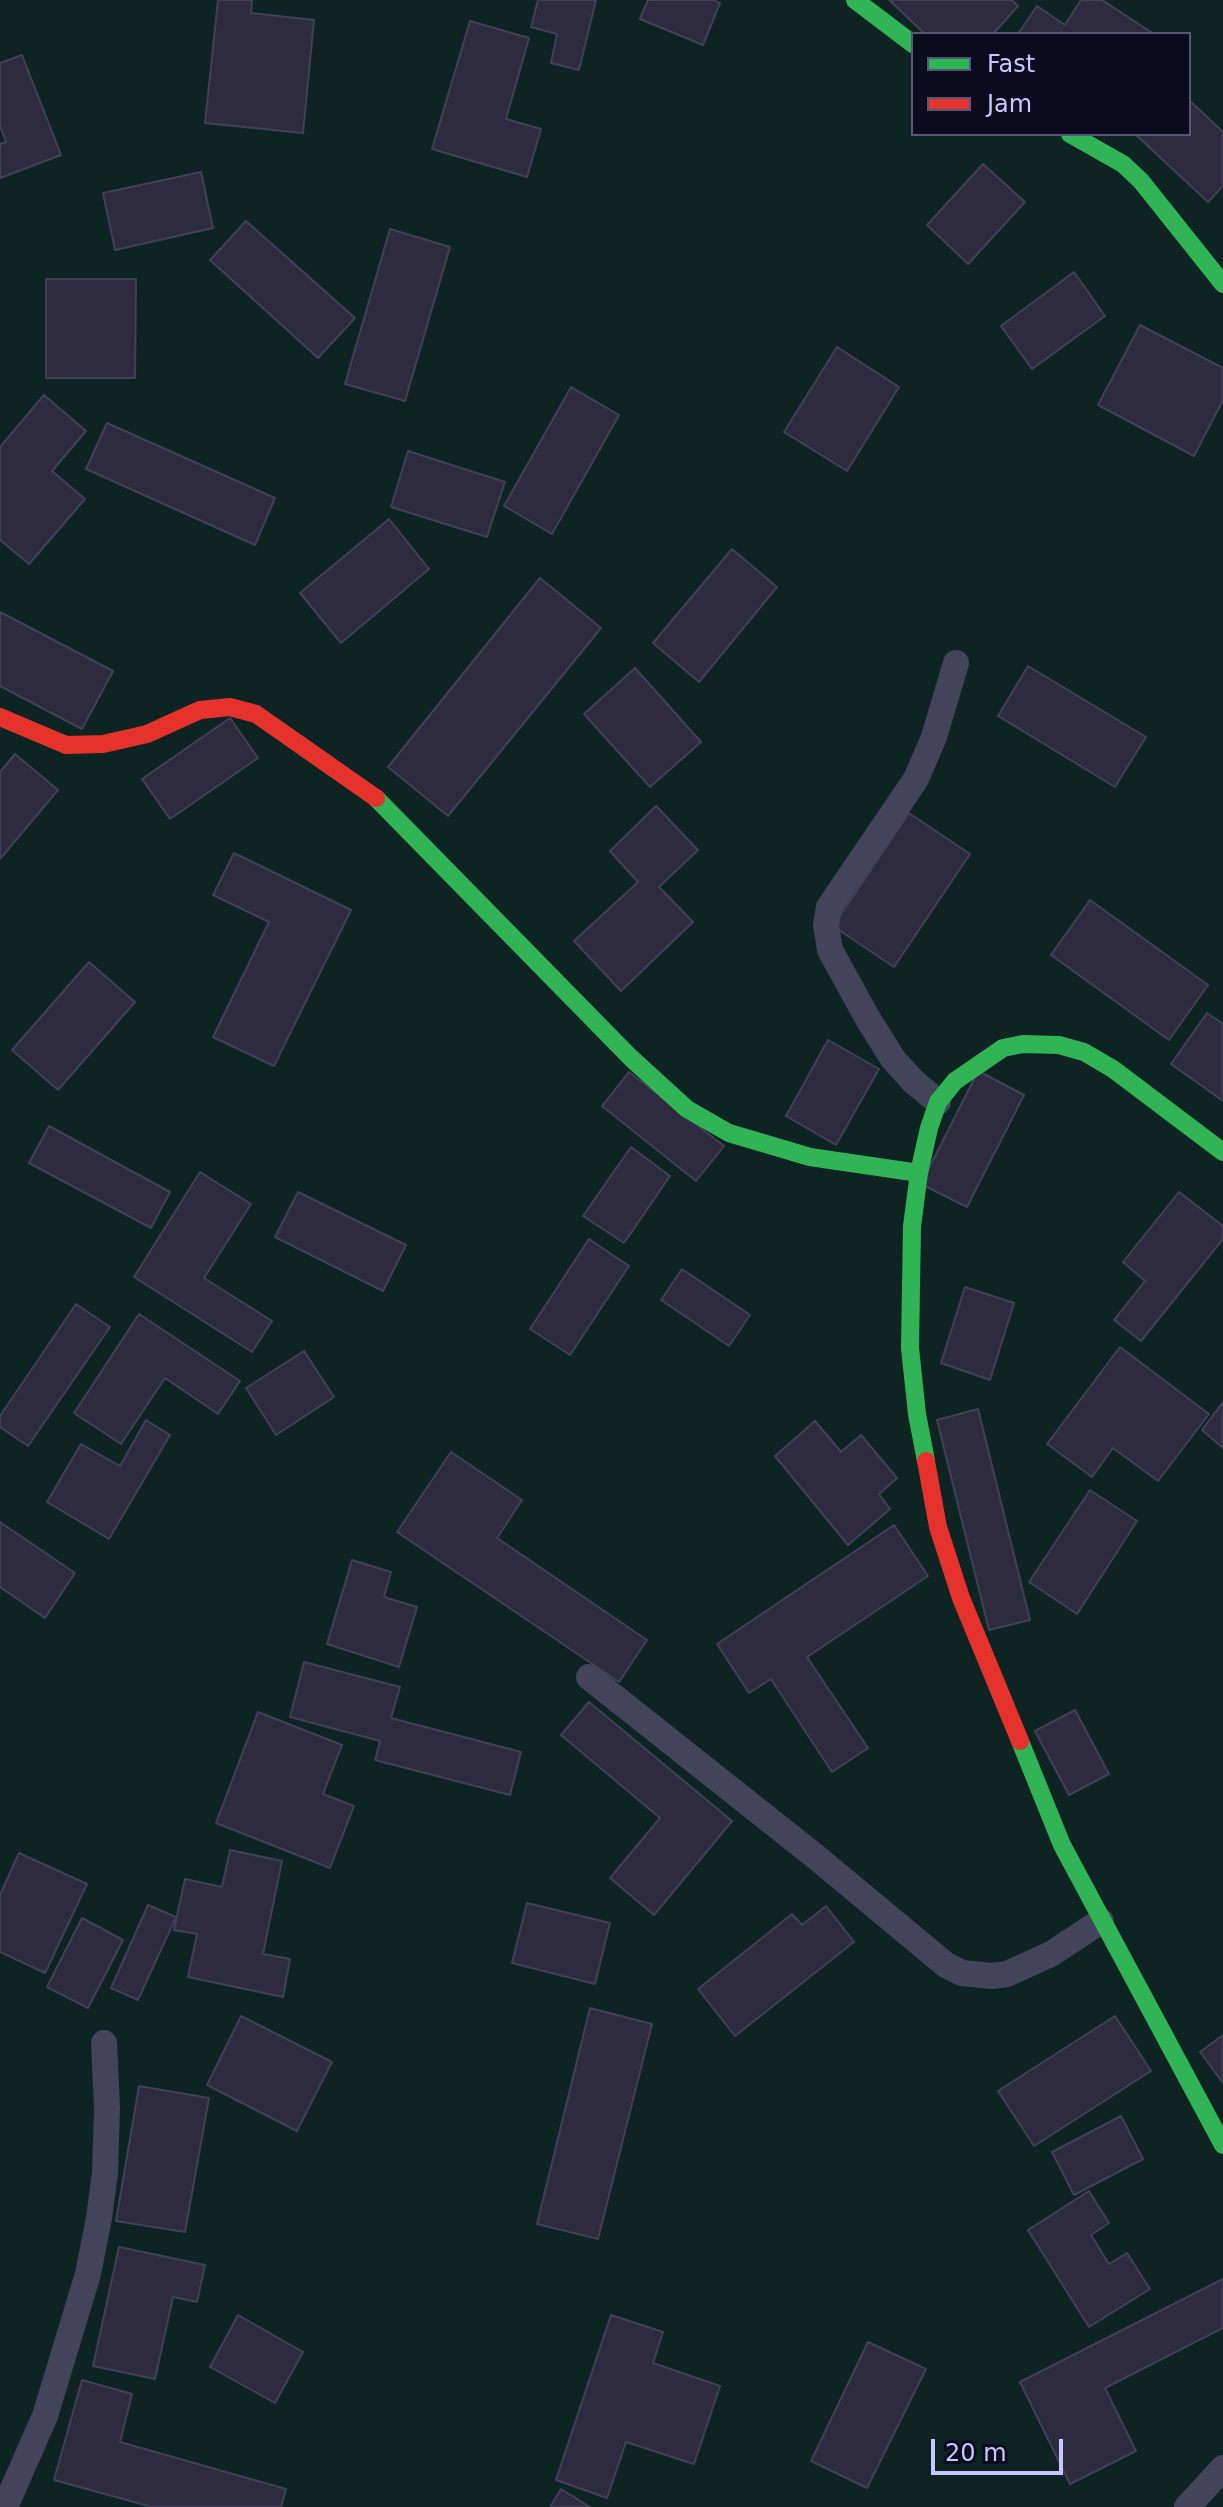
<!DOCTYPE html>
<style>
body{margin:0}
#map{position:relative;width:1223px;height:2507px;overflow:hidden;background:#100f19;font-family:"DejaVu Sans",sans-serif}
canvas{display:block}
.legend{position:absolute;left:911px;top:32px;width:280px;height:104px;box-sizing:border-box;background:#0c0b1d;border:2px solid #575677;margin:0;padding:10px 14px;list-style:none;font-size:24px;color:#c8c7ff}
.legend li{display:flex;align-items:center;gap:16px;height:40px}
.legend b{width:40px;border:2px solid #575677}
.scale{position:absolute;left:931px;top:2439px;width:132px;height:36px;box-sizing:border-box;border:4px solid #c8c7ff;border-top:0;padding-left:10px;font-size:24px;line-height:28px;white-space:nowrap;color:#c8c7ff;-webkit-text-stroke:6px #0c0b1d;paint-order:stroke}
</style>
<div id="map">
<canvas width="1223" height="2507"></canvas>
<ul class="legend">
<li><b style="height:10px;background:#30b455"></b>Fast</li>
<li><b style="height:10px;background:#e5322d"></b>Jam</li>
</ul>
<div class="scale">20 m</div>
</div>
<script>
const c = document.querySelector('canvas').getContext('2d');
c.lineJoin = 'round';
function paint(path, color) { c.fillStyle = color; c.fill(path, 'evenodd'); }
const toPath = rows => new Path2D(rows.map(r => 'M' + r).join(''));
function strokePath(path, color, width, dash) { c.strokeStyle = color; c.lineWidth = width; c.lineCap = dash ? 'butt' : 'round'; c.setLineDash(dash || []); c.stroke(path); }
paint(toPath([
 [0,0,1223,0,1223,2507,0,2507],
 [913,34,1189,34,1189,134,913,134]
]), '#0e2423');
const building = toPath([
 [218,0,252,0,251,13,314,20,303,133,205,123,218,0],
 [538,0,596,0,579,70,551,63,557,34,531,27,538,0],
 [648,0,713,0,720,3,703,45,640,19,648,0],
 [889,0,1012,0,1018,6,993,34,925,34,889,0],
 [1081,0,1102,0,1154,34,1018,34,1037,6,1065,25,1081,0],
 [470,21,529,38,506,119,541,129,527,177,432,149,470,21],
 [22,55,61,155,0,178,0,144,6,142,0,126,0,63,22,55],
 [1189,100,1223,132,1223,186,1208,202,1135,134,1189,134,1189,100],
 [983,164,1025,202,968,264,927,225,983,164],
 [201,172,213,228,115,250,103,193,201,172],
 [246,221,355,318,318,358,210,260,246,221],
 [390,229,450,247,405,401,345,384,390,229],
 [1074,272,1105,316,1032,369,1001,326,1074,272],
 [46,279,136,279,135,378,46,378,46,279],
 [1140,325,1223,368,1223,400,1194,456,1098,405,1140,325],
 [837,347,899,387,847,471,784,432,837,347],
 [571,387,619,415,552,534,504,506,571,387],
 [44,395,86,431,52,471,85,499,29,564,0,540,0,447,44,395],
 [107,423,275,498,255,545,86,469,107,423],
 [408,451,505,482,487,537,391,507,408,451],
 [389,519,429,569,341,643,300,593,389,519],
 [732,549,777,587,699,682,653,643,732,549],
 [540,578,601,628,448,816,388,767,540,578],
 [0,612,113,671,82,729,0,686,0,612],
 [1028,666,1146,737,1115,787,998,716,1028,666],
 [635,668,701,742,650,787,584,714,635,668],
 [230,718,258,758,170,819,142,779,230,718],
 [15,754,58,790,0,859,0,772,15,754],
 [656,806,698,850,659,887,693,922,621,991,574,941,638,882,610,851,656,806],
 [909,813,970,854,894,967,833,926,909,813],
 [234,853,351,910,274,1066,213,1037,269,922,213,895,234,853],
 [1090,900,1208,985,1169,1040,1051,955,1090,900],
 [89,962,135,1002,58,1090,12,1050,89,962],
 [1207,1013,1223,1024,1223,1101,1171,1064,1207,1013],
 [828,1040,879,1069,836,1145,786,1116,828,1040],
 [978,1071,1024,1095,967,1207,921,1184,978,1071],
 [629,1072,724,1146,696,1181,602,1106,629,1072],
 [49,1126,170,1192,151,1228,29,1163,49,1126],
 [631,1147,670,1176,624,1243,583,1216,631,1147],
 [200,1172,251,1204,204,1278,272,1321,252,1352,134,1277,200,1172],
 [298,1192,406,1245,383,1291,275,1237,298,1192],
 [1179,1192,1223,1226,1223,1239,1141,1341,1114,1320,1145,1281,1123,1262,1179,1192],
 [589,1239,629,1266,570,1355,530,1329,589,1239],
 [682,1269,750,1315,729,1346,661,1300,682,1269],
 [965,1287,1014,1303,990,1380,941,1363,965,1287],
 [76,1304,110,1327,28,1446,0,1427,0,1416,76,1304],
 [139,1314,240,1381,218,1414,165,1378,121,1444,74,1413,139,1314],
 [1120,1347,1209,1414,1158,1481,1113,1448,1092,1477,1047,1444,1120,1347],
 [304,1351,334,1397,276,1435,246,1388,304,1351],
 [1223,1402,1223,1448,1202,1430,1223,1402],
 [978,1409,1030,1620,989,1630,937,1420,978,1409],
 [146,1420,170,1435,109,1539,47,1502,81,1444,120,1466,146,1420],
 [815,1421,841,1452,861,1435,897,1478,879,1494,890,1509,848,1545,775,1456,815,1421],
 [451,1452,522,1500,497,1538,647,1640,619,1682,397,1532,451,1452],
 [1090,1490,1137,1521,1077,1614,1029,1582,1090,1490],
 [0,1522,75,1573,45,1618,0,1587,0,1522],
 [894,1525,928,1576,807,1657,868,1748,832,1772,771,1679,749,1693,717,1644,894,1525],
 [352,1560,391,1572,384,1597,417,1607,399,1667,327,1644,352,1560],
 [304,1662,400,1687,391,1718,521,1752,510,1795,375,1760,380,1741,290,1717,304,1662],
 [589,1702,732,1821,654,1915,610,1878,660,1818,561,1735,589,1702],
 [1075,1710,1109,1774,1069,1795,1035,1731,1075,1710],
 [258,1712,342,1745,323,1794,354,1806,330,1868,216,1823,258,1712],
 [230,1850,282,1861,263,1954,290,1959,283,1997,188,1977,197,1934,174,1930,185,1879,222,1887,230,1850],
 [19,1853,87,1884,45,1973,0,1952,0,1895,19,1853],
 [527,1903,610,1923,595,1984,512,1963,527,1903],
 [148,1905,176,1917,138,2000,111,1988,148,1905],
 [826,1906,854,1942,735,2036,698,1989,792,1914,802,1925,826,1906],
 [82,1918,123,1940,88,2008,47,1987,82,1918],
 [590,2008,652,2024,598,2239,537,2224,590,2008],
 [241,2016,332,2062,297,2131,207,2085,241,2016],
 [1115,2016,1151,2071,1034,2146,998,2091,1115,2016],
 [1223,2035,1223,2083,1200,2052,1223,2035],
 [139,2086,209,2098,185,2232,116,2221,139,2086],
 [1121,2116,1143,2159,1074,2195,1052,2152,1121,2116],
 [1089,2191,1109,2223,1091,2235,1109,2264,1127,2253,1150,2289,1089,2327,1028,2230,1089,2191],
 [119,2247,205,2265,197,2302,173,2297,155,2379,93,2366,119,2247],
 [1223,2279,1223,2328,1105,2388,1136,2451,1070,2484,1020,2382,1223,2279],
 [238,2315,303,2352,275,2403,210,2367,238,2315],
 [611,2315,663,2332,653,2363,720,2386,694,2464,626,2442,607,2498,556,2480,611,2315],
 [868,2342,926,2369,867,2488,811,2461,868,2342],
 [82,2380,132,2394,120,2442,286,2489,281,2507,152,2507,54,2480,82,2380],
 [561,2489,590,2507,550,2507,561,2489]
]);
paint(building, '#2d2b3d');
strokePath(building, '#424058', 2);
strokePath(toPath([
 [938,1102,914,1082,893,1059,868,1019,830,950,826,925,829,907,916,779,934,737,956,663],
 [589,1677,816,1857,946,1965,962,1973,992,1976,1007,1974,1051,1954,1101,1921],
 [5,2507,45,2416,88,2274,99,2218,105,2173,107,2107,104,2043],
 [1187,2507,1223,2468]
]), '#43445a', 26);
strokePath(toPath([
 [855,0,913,44],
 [1070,134,1123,164,1141,181,1223,284],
 [376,798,631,1058,687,1109,729,1133,810,1157,919,1173],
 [926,1461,917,1414,910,1348,912,1226,919,1173,929,1128,938,1102,955,1081,1003,1048,1023,1044,1059,1045,1084,1052,1113,1069,1223,1152],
 [1020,1741,1062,1845,1223,2145]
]), '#30b455', 18);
strokePath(toPath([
 [0,717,66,745,103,744,147,734,200,710,230,707,256,714,376,798],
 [926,1461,938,1527,961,1598,1020,1741]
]), '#e5322d', 18);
</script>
